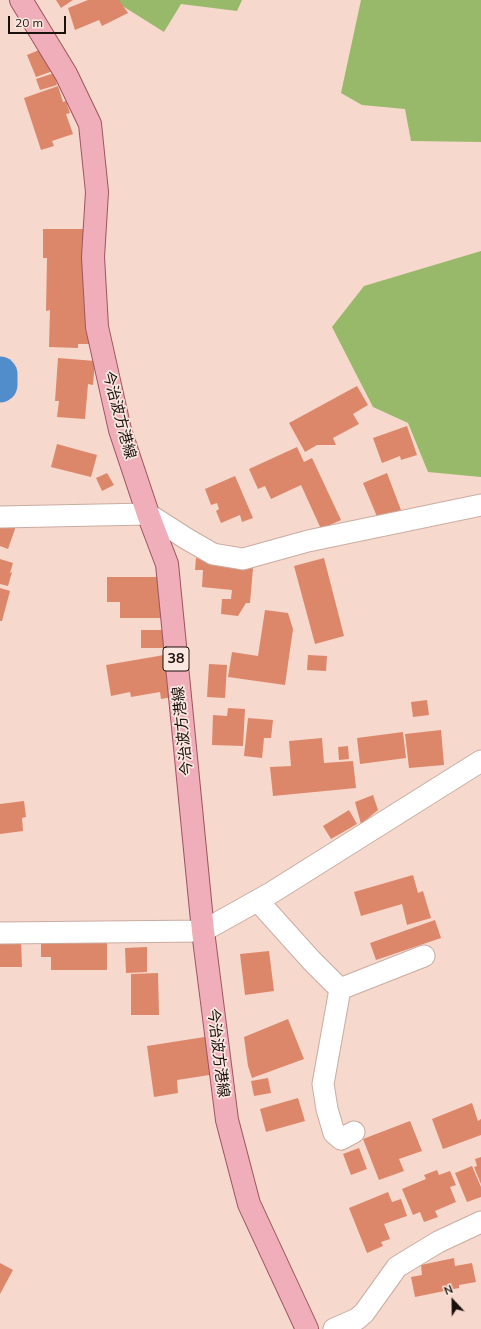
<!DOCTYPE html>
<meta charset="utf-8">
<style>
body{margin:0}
#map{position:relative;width:481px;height:1329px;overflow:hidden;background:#f7d8cd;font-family:Mulish,sans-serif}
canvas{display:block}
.north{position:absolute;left:433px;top:1281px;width:40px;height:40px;-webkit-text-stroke:3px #fbe8e1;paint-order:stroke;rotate:338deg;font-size:11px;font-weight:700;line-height:16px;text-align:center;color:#1a100c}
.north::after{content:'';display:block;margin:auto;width:14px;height:18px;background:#1a100c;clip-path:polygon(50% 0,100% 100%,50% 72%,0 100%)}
.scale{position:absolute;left:8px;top:16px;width:58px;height:18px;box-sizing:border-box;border:2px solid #1a100c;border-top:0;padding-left:5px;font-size:12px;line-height:14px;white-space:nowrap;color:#1a100c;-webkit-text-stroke:3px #fbe8e1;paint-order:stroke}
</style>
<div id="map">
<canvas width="481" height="1329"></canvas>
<div class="north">N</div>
<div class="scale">20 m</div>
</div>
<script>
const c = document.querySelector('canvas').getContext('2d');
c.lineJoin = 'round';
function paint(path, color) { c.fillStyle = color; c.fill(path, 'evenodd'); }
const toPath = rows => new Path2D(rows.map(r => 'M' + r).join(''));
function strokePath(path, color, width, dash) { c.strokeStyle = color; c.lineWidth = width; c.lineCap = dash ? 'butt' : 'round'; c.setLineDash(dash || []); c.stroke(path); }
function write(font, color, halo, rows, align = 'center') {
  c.font = font + ' Mulish,"Noto Sans JP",sans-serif'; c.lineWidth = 3.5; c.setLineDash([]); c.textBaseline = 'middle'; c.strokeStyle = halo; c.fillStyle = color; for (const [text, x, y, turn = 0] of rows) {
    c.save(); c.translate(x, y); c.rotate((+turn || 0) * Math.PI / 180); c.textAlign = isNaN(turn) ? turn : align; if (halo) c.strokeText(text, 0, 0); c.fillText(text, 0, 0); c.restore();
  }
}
paint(toPath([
 [113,0,242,0,237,11,181,4,164,32],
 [361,0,481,0,481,142,411,141,405,109,362,105,341,93],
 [481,251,481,477,428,472,408,423,373,407,332,327,364,286]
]), '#98b969');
strokePath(toPath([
 [0,374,0,385]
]), '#528dcb', 35);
paint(toPath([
 [56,0,73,0,61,8],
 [88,0,119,0,128,13,102,26,99,20,75,30,68,8],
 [44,48,53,71,36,77,27,55],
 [54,73,57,85,40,90,36,79],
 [58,86,63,102,66,101,70,113,66,114,73,134,52,141,54,146,41,150,24,98],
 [43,229,89,229,92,344,78,344,78,348,49,347,50,310,46,311,47,258,43,258],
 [58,358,95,361,93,385,88,384,85,419,57,417,59,401,55,401],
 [357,386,368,405,353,414,359,424,333,438,336,445,317,445,305,452,289,423],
 [407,426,417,455,401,460,400,456,382,463,373,438],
 [57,444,97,455,91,477,51,467],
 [297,447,304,462,312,458,341,520,321,529,301,485,271,499,265,486,258,489,249,469],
 [107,473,114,485,102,491,96,478],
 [387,473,401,510,378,519,363,483],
 [235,476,253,518,242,522,240,515,221,523,216,511,219,509,217,503,211,505,205,489],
 [0,520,16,526,8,549,0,546],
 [196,558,245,562,244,567,253,568,250,603,246,603,238,616,221,614,222,599,231,599,232,590,202,587,203,570,195,570],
 [324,558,344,636,315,644,294,566],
 [0,559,13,563,10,573,12,572,8,586,0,584],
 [107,577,167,577,167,618,120,618,120,602,107,602],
 [0,588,10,591,2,621,0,621],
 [265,610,288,613,293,629,285,685,228,677,232,652,258,656],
 [141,630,170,630,170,648,141,648],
 [170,654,178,696,161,699,160,692,131,697,130,692,111,696,106,665],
 [308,655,327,656,326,671,307,670],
 [209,664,227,665,225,698,207,697],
 [427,700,429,715,413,717,411,702],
 [228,708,245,709,243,746,212,745,213,715,227,716],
 [248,718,273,720,271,738,264,738,262,758,244,756],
 [441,730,444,765,409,768,405,734],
 [403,732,406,758,360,764,357,738],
 [322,738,324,763,353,761,356,788,273,796,270,767,291,766,289,741],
 [348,746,349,759,339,760,338,747],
 [373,795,378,810,361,824,355,802],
 [24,801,26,817,22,818,23,831,0,834,0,804],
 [349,810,357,824,331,839,323,826],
 [413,875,418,893,423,891,431,918,407,925,402,904,361,916,354,892],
 [435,920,441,938,376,960,370,943],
 [21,941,22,967,0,967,0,942],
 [107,942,107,970,51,970,51,957,41,957,41,943],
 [147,947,147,972,126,973,125,948],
 [269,951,274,991,245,995,240,954],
 [158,973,159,1015,131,1015,131,974],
 [288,1019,304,1059,252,1078,248,1066,244,1037],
 [211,1036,216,1074,177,1080,178,1093,154,1097,147,1046],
 [268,1078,271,1093,254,1096,251,1081],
 [298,1098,305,1121,266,1132,260,1109],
 [472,1103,478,1121,481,1119,481,1135,443,1149,432,1119],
 [410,1121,422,1151,399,1159,404,1171,379,1180,363,1139],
 [359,1148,367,1169,351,1175,343,1154],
 [481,1157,481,1184,474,1167,477,1166,475,1159],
 [472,1166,481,1187,481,1197,467,1202,455,1173],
 [437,1170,439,1175,450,1171,456,1185,450,1187,456,1202,435,1211,438,1217,424,1222,420,1212,413,1215,402,1189,426,1179,424,1175],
 [388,1192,392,1202,401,1199,407,1216,384,1224,390,1239,381,1242,383,1246,367,1253,349,1208],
 [454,1258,455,1266,472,1263,476,1282,459,1285,459,1288,415,1297,411,1277,422,1275,421,1265],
 [0,1263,13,1270,0,1294]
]), '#dc8769');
const minor = toPath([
 [0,517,148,514,187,539,213,554,243,559,308,541,481,505],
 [258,901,311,960,340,989,323,1084,327,1109,334,1133,341,1139,354,1132],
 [0,933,203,931,271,893,481,761],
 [340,989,424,956],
 [334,1329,357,1319,364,1313,397,1267,438,1242,481,1222]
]);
const major = toPath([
 [21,0,66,74,90,124,97,192,93,257,97,327,120,430,148,514,167,564,203,931,227,1120,249,1204,307,1329]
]);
strokePath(minor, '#c9aca1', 23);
strokePath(major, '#9e545e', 24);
strokePath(minor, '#fff', 21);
strokePath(major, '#efaeb9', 22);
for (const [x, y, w] of [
 [176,659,26]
]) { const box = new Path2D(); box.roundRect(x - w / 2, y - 12, w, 24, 3); c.fillStyle = '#fbe8e1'; c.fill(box); strokePath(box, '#1a100c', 1); }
write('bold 14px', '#1a100c', null, [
 ["38",176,659]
]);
write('15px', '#1a100c', '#fbe8e1', [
 ["今治波方港線",119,415,75],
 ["今治波方港線",183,731,-96],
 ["今治波方港線",218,1053,83]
]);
</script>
